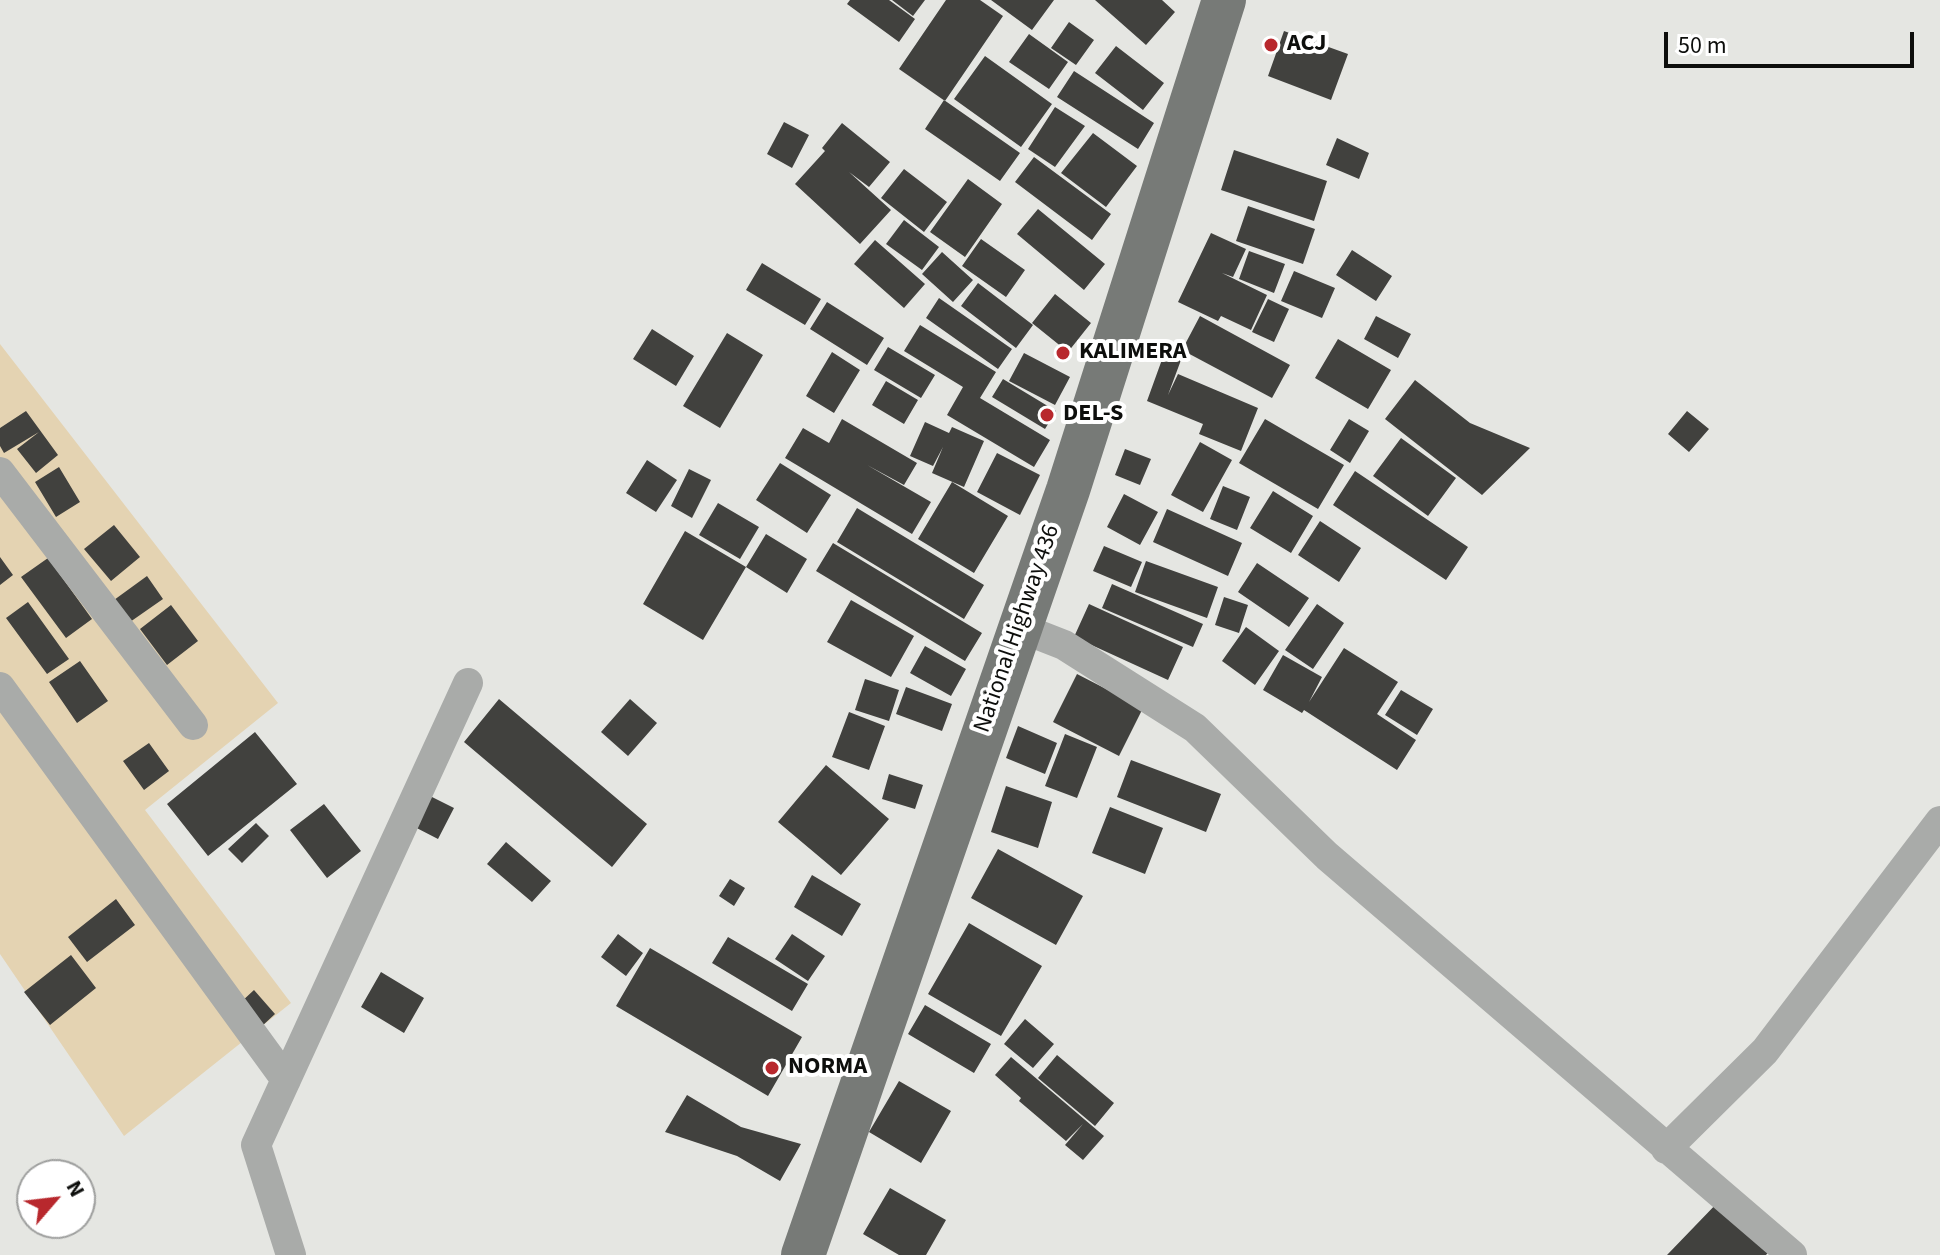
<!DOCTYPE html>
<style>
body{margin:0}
#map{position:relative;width:1940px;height:1255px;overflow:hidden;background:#e5e6e2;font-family:"Source Sans 3",sans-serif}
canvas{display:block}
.north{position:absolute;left:16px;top:1159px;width:80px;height:80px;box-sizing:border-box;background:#fff;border:2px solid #9e9f9e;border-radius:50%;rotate:62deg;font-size:22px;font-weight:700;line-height:32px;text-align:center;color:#0d0e0c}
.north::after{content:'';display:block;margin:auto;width:28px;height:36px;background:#b8282d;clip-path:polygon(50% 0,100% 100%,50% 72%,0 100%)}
.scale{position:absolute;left:1664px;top:32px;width:250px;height:36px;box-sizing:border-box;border:4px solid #0d0e0c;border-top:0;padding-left:10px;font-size:24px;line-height:28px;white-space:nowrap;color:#0d0e0c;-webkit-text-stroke:6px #fff;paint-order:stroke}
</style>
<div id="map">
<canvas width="1940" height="1255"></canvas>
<div class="north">N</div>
<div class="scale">50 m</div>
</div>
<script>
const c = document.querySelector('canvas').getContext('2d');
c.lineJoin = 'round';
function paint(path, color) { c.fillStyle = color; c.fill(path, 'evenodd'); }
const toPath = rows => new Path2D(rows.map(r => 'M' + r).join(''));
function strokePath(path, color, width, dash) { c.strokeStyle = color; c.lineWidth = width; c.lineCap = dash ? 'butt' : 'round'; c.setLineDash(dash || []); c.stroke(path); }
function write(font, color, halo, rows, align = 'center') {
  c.font = font + ' "Source Sans 3",sans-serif'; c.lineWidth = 8; c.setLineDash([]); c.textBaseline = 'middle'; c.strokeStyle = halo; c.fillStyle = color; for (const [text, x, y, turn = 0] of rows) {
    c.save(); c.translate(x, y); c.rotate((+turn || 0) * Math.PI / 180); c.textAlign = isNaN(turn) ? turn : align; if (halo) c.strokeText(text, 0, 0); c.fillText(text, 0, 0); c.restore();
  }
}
paint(toPath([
 [0,344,278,703,145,810,291,1003,124,1136,0,954]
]), '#e4d3b2');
paint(toPath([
 [850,0,889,0,915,19,899,42,847,4],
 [892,0,925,0,913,16],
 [946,0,980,0,1003,16,945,101,899,69],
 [991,0,1054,0,1032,30],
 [1095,0,1162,0,1175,12,1146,45],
 [1069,22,1094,40,1076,65,1051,48],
 [1284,31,1348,54,1331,100,1268,76],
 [1029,34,1068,62,1049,89,1009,62],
 [1116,46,1164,83,1143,110,1095,73],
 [985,56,1052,104,1021,147,954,99],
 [1074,71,1154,123,1138,149,1057,97],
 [944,100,1020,153,1000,181,925,129],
 [1055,107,1085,126,1055,167,1028,149],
 [784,122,809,135,792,168,767,154],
 [842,123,890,162,869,187,849,172,891,210,860,244,795,184,825,151,822,148],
 [1093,133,1137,166,1106,207,1061,173],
 [1337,138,1369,153,1359,179,1326,165],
 [1234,150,1327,181,1314,221,1221,190],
 [1034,157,1111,214,1092,240,1015,182],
 [904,169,947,202,924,232,881,198],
 [968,179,1002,204,965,257,930,232],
 [1248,206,1315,229,1303,264,1236,241],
 [1038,209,1105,264,1084,290,1017,234],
 [904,220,939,247,922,270,886,244],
 [1211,233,1246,249,1233,277,1222,273,1267,295,1251,330,1221,316,1218,321,1178,302],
 [981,239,1025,270,1006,297,962,266],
 [875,240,925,284,904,308,854,264],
 [1352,250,1392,276,1376,301,1336,275],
 [1249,251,1285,264,1274,293,1239,279],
 [942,252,973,280,953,302,922,274],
 [762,263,821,299,805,325,746,290],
 [1294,271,1335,288,1322,318,1281,301],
 [978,283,1033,325,1016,348,961,306],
 [1055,294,1091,323,1068,352,1032,323],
 [939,298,1012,349,998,369,926,318],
 [1268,299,1289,309,1274,342,1252,332],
 [827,302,884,338,867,365,810,329],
 [1200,316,1290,365,1272,398,1182,350],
 [1376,316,1411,334,1398,358,1364,339],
 [920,325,996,372,980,398,1050,440,1034,467,947,415,963,387,904,351],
 [652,329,694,356,676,386,633,359],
 [727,333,763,355,720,428,683,406],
 [1338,339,1391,370,1368,409,1315,378],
 [888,347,935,375,921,398,874,370],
 [832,352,860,370,834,413,806,396],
 [1024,353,1070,377,1055,405,1009,381],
 [1164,354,1181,360,1168,395,1178,374,1258,408,1241,451,1199,434,1203,424,1147,401],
 [1003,379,1056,411,1045,429,992,397],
 [1415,380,1470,423,1530,448,1482,495,1385,419],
 [886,381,918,400,904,424,872,405],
 [26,411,58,455,36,473,17,449,39,432,4,453,0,446,0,428],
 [1687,411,1709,429,1689,452,1668,434],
 [842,419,917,463,904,485,867,465,931,502,912,534,785,458,803,428,829,443],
 [1265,419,1344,465,1318,509,1239,463],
 [1349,419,1369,431,1350,463,1330,450],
 [925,422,949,433,952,427,984,441,964,487,932,473,943,447,933,466,910,456],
 [1401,438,1456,478,1428,516,1373,476],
 [1200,442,1232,460,1203,512,1171,495],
 [1125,449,1151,459,1140,485,1115,475],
 [997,453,1040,475,1020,515,977,492],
 [647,460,677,480,656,512,626,493],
 [780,463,831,495,807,533,756,500],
 [59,467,80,502,56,517,35,482],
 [689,469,711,480,692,518,671,506],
 [1355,471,1468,547,1446,580,1333,505],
 [952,482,1008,516,974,573,918,539],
 [1223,486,1250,497,1237,530,1210,519],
 [1273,491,1313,516,1291,553,1250,528],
 [1124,494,1158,512,1140,545,1107,527],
 [718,503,759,527,740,559,699,535],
 [857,508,984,585,964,619,837,542],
 [1167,509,1242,543,1228,576,1153,542],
 [1320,521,1361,548,1339,582,1298,555],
 [114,525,140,557,111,581,84,549],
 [685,531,746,567,766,534,807,559,787,593,746,567,703,640,643,604],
 [833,543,982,633,965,661,816,571],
 [1104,546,1142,562,1131,587,1093,571],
 [0,557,13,575,0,585],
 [48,558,92,619,66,638,21,577],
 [1146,561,1218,587,1207,618,1135,592],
 [1257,563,1309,598,1289,627,1238,592],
 [147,576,163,599,130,622,114,600],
 [1112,584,1203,624,1193,647,1102,608],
 [1224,597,1248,605,1239,633,1215,625],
 [851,600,914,636,891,677,827,642],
 [28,602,69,659,47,674,6,618],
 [1089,604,1183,647,1168,680,1074,637],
 [1317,604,1344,623,1313,669,1285,650],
 [171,605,198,641,167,665,140,629],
 [1246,627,1279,651,1255,685,1222,661],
 [925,646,966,669,951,696,910,673],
 [1344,648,1398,682,1377,714,1416,740,1397,770,1304,710,1302,713,1263,690,1283,655,1322,677,1309,702],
 [80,661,108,701,77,723,49,682],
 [1077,674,1143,708,1119,756,1053,722],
 [865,679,899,690,889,721,855,710],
 [906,687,952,704,942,731,896,714],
 [1401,690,1433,709,1417,735,1385,715],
 [499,699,647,824,612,867,464,742],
 [630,699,657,723,628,756,601,732],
 [849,712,885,726,869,770,832,757],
 [1018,726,1057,743,1045,774,1006,758],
 [255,732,297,784,208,856,167,804],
 [1065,734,1097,747,1077,798,1045,786],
 [149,743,169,771,144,790,123,761],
 [1131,760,1221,794,1206,832,1117,797],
 [826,765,889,819,841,875,778,822],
 [889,774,923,785,915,809,882,799],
 [1006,786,1052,802,1038,848,991,832],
 [420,791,454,808,438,839,405,822],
 [324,804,361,851,327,878,290,830],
 [1110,807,1163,828,1145,874,1092,853],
 [256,823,269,836,242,863,228,849],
 [506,842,551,881,532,902,487,864],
 [998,849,1083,896,1056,945,971,898],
 [812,875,861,904,842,936,794,907],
 [730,879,745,888,734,906,719,896],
 [116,899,135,925,87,962,68,937],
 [969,923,1042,966,1001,1036,928,994],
 [618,934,643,953,626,976,601,957],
 [792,934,825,956,808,981,775,959],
 [728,937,808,984,792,1011,712,963],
 [650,948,802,1037,768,1096,616,1006],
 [71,955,96,988,50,1025,24,992],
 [381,972,424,998,404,1033,361,1007],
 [254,990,275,1014,261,1027,240,1003],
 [925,1005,991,1044,974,1073,908,1034],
 [1025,1019,1054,1044,1033,1068,1004,1044],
 [1057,1055,1114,1103,1095,1126,1038,1078],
 [1011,1057,1104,1136,1083,1160,1065,1145,1083,1124,1066,1141,1019,1101,1021,1098,995,1075],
 [899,1081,951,1111,921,1163,869,1132],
 [687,1095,741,1127,801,1144,780,1181,737,1156,665,1132],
 [890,1188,946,1220,926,1255,899,1255,863,1234],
 [1721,1199,1772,1248,1766,1255,1667,1255]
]), '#41413e');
strokePath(toPath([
 [0,472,193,725],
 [1018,627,1064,645,1195,728,1327,856,1792,1255],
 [0,687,286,1080],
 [1666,1149,1765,1051,1940,821],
 [291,1255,256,1145,468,683]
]), '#a9aba9', 30);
strokePath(toPath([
 [803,1255,1068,490,1224,0]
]), '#777a77', 44);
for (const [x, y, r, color] of [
 [1271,45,8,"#b8282d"],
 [1063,353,8,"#b8282d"],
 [1047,415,8,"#b8282d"],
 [772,1068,8,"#b8282d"]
]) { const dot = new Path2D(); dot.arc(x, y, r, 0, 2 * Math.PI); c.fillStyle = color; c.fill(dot); strokePath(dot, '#fff', 3); }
write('bold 24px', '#0d0e0c', '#fff', [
 ["ACJ",1287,45],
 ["KALIMERA",1079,353],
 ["DEL-S",1063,415],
 ["NORMA",788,1068]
], 'left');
write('24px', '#0d0e0c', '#fff', [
 ["National Highway 436",1018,629,-71]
]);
</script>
